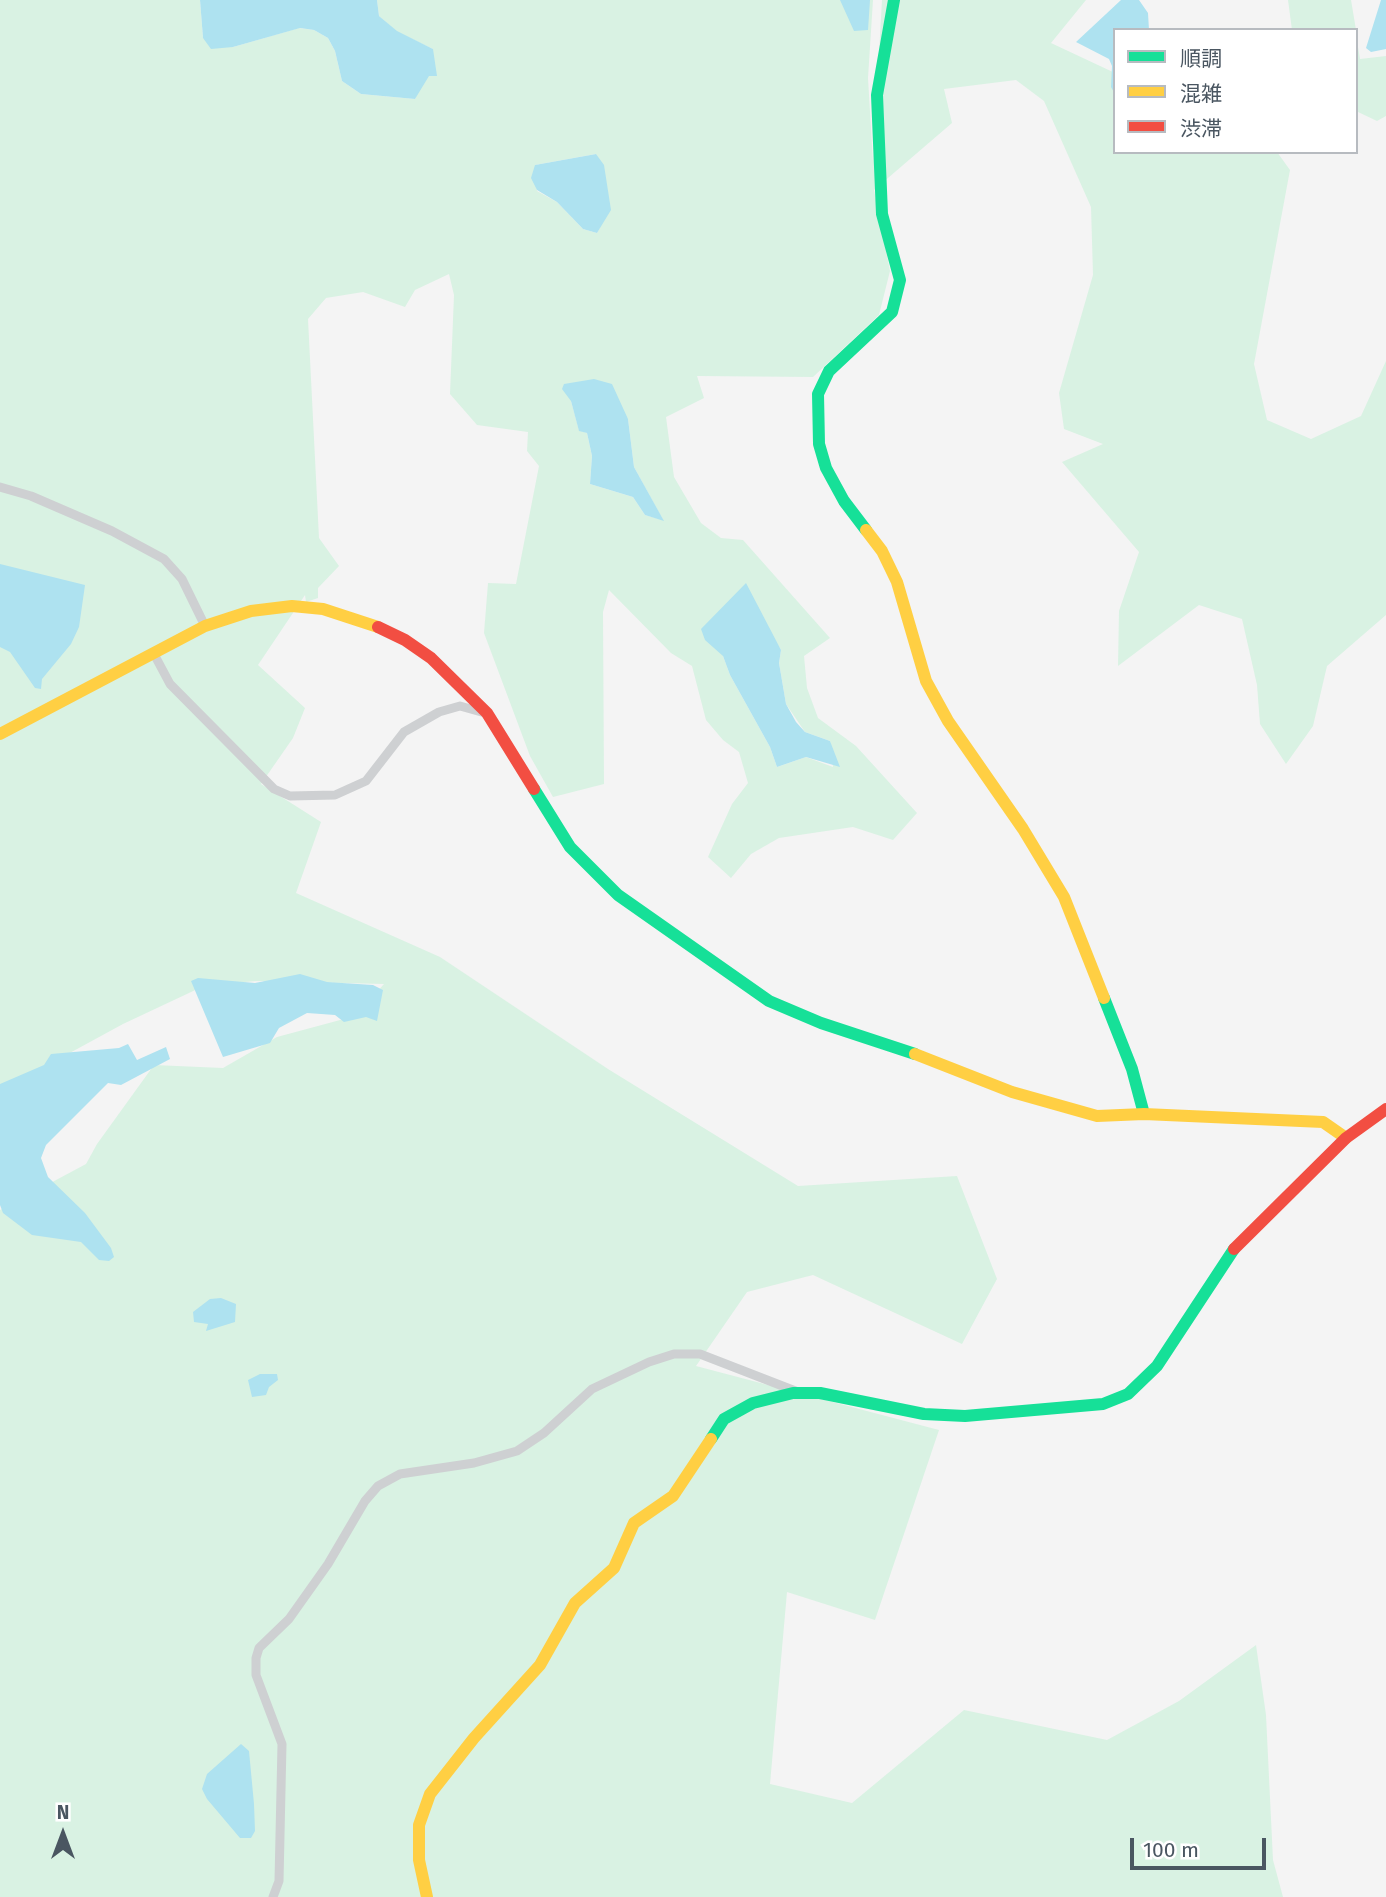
<!DOCTYPE html>
<meta charset="utf-8">
<style>
body{margin:0}
#map{position:relative;width:1386px;height:1897px;overflow:hidden;background:#f4f4f4;font-family:"Fira Sans","Noto Sans JP",sans-serif}
canvas{display:block}
.legend{position:absolute;left:1113px;top:28px;width:245px;height:126px;box-sizing:border-box;background:#fff;border:2px solid #b7bbc0;margin:0;padding:9px 12px;list-style:none;font-size:21px;color:#4a5661}
.legend li{display:flex;align-items:center;gap:14px;height:35px}
.legend b{width:35px;border:2px solid #b7bbc0}
.north{position:absolute;left:28px;top:1799px;width:70px;height:70px;-webkit-text-stroke:5px #fff;paint-order:stroke;rotate:0deg;font-size:19px;font-weight:700;line-height:28px;text-align:center;color:#4a5661}
.north::after{content:'';display:block;margin:auto;width:24px;height:32px;background:#4a5661;clip-path:polygon(50% 0,100% 100%,50% 72%,0 100%)}
.scale{position:absolute;left:1130px;top:1838px;width:136px;height:32px;box-sizing:border-box;border:4px solid #4a5661;border-top:0;padding-left:9px;font-size:21px;line-height:24px;white-space:nowrap;color:#4a5661;-webkit-text-stroke:5px #fff;paint-order:stroke}
</style>
<div id="map">
<canvas width="1386" height="1897"></canvas>
<ul class="legend">
<li><b style="height:9px;background:#16e098"></b>順調</li>
<li><b style="height:9px;background:#ffcf43"></b>混雑</li>
<li><b style="height:9px;background:#f24e42"></b>渋滞</li>
</ul>
<div class="north">N</div>
<div class="scale">100 m</div>
</div>
<script>
const c = document.querySelector('canvas').getContext('2d');
c.lineJoin = 'round';
function paint(path, color) { c.fillStyle = color; c.fill(path, 'evenodd'); }
const toPath = rows => new Path2D(rows.map(r => 'M' + r).join(''));
function strokePath(path, color, width, dash) { c.strokeStyle = color; c.lineWidth = width; c.lineCap = dash ? 'butt' : 'round'; c.setLineDash(dash || []); c.stroke(path); }
paint(toPath([
 [0,0,200,0,203,38,233,47,299,28,314,30,328,38,335,51,342,81,361,94,415,99,433,49,397,32,379,16,377,0,873,0,868,78,873,162,882,0,1086,0,1051,43,1115,73,1115,152,1277,152,1290,170,1254,364,1267,420,1311,439,1361,416,1386,361,1386,615,1327,666,1313,726,1286,764,1260,724,1257,685,1242,619,1199,605,1118,666,1119,611,1139,552,1062,462,1103,444,1064,429,1059,393,1093,275,1091,207,1044,101,1016,80,944,89,952,123,874,190,890,271,879,315,813,377,697,376,704,398,666,417,674,477,701,523,721,538,743,540,830,638,804,656,807,688,818,718,856,746,917,813,893,840,853,827,779,838,751,854,731,878,708,857,732,804,748,783,739,752,723,740,706,720,692,666,671,653,609,590,603,612,604,784,553,797,530,756,484,633,488,583,516,584,539,466,527,451,528,432,477,425,450,394,454,295,449,274,415,290,405,307,363,292,326,298,308,319,319,538,339,566,318,588,318,598,306,602,305,595,258,665,305,708,293,738,261,784,321,822,296,893,440,957,608,1069,798,1186,957,1176,997,1279,962,1344,813,1275,747,1292,696,1366,939,1430,875,1620,787,1592,770,1784,852,1803,964,1710,1107,1740,1179,1701,1256,1645,1266,1715,1273,1860,1283,1897,0,1897,0,1210,86,1164,97,1144,154,1065,223,1068,277,1037,355,1016,384,984,257,981,206,985,123,1024,0,1091],
 [596,154,603,221,597,233,583,229,557,202,537,191,535,165],
 [571,401,628,419,634,467,663,520,645,515,633,497,590,484,592,456,587,433,579,430],
 [770,633,781,650,779,663,786,704,805,732,830,741,833,767,806,757,777,767,770,747,730,675,723,656],
 [1288,0,1351,0,1356,30,1292,30],
 [1356,35,1360,59,1386,56,1386,116,1377,121,1356,111]
]), '#d9f2e3');
paint(toPath([
 [200,0,377,0,379,16,397,31,433,49,437,76,429,76,415,99,361,94,342,81,335,51,328,38,314,30,300,28,233,47,211,49,203,38],
 [840,0,870,0,868,30,854,31],
 [1121,0,1139,0,1148,13,1149,30,1115,30,1115,94,1111,87,1112,66,1109,59,1076,42],
 [1381,0,1386,0,1386,49,1371,52,1366,48],
 [596,154,604,165,611,210,597,233,583,229,557,202,537,190,531,178,535,165],
 [594,379,612,384,628,419,634,467,664,521,645,515,633,497,590,484,592,456,587,433,579,431,571,401,562,389,564,384],
 [0,564,85,585,79,627,71,644,42,679,41,689,35,688,10,652,0,647],
 [746,583,781,650,779,663,786,704,796,722,805,732,830,741,840,767,806,757,777,767,770,747,730,675,723,656,705,640,701,629],
 [300,974,327,982,373,985,383,990,377,1021,366,1017,344,1022,335,1015,307,1013,279,1028,270,1043,223,1057,191,981,198,978,255,983],
 [128,1044,137,1060,166,1047,170,1059,121,1085,108,1083,46,1145,41,1158,48,1177,85,1213,111,1248,114,1257,109,1261,99,1260,81,1242,32,1235,3,1213,0,1205,0,1084,44,1065,51,1054,119,1048],
 [221,1298,236,1304,235,1322,206,1331,208,1324,194,1322,193,1312,210,1299],
 [260,1374,277,1374,278,1380,269,1387,266,1395,252,1397,248,1380],
 [241,1744,249,1751,254,1804,255,1831,251,1838,240,1838,207,1799,202,1789,207,1774]
]), '#aee2f0');
strokePath(toPath([
 [0,487,31,496,112,531,164,559,182,579,205,626],
 [154,654,170,684,274,789,290,796,335,795,366,781,404,732,439,712,460,706,485,713],
 [273,1897,279,1881,282,1744,256,1675,256,1658,259,1648,289,1619,328,1564,365,1501,378,1486,400,1474,474,1463,517,1451,544,1433,592,1389,649,1362,674,1354,700,1354,798,1392]
]), '#ced0d2', 9);
strokePath(toPath([
 [866,530,844,501,826,468,819,444,818,394,829,371,892,312,900,280,882,214,877,95,894,0],
 [534,789,570,847,618,895,769,1001,821,1023,915,1054],
 [1104,998,1132,1069,1144,1114],
 [711,1439,724,1419,753,1403,793,1393,820,1393,924,1414,965,1416,1103,1404,1128,1394,1157,1366,1234,1249]
]), '#16e098', 12);
strokePath(toPath([
 [866,530,882,551,897,582,926,681,948,721,1023,829,1064,897,1104,998],
 [0,734,205,626,251,611,292,606,323,609,378,627],
 [915,1054,1012,1092,1097,1116,1144,1114,1323,1122,1346,1138],
 [427,1897,419,1860,419,1825,430,1794,474,1738,540,1665,575,1603,614,1568,634,1523,673,1496,711,1439]
]), '#ffcf43', 12);
strokePath(toPath([
 [378,627,405,640,431,658,487,713,534,789],
 [1234,1249,1346,1138,1386,1109]
]), '#f24e42', 12);
</script>
